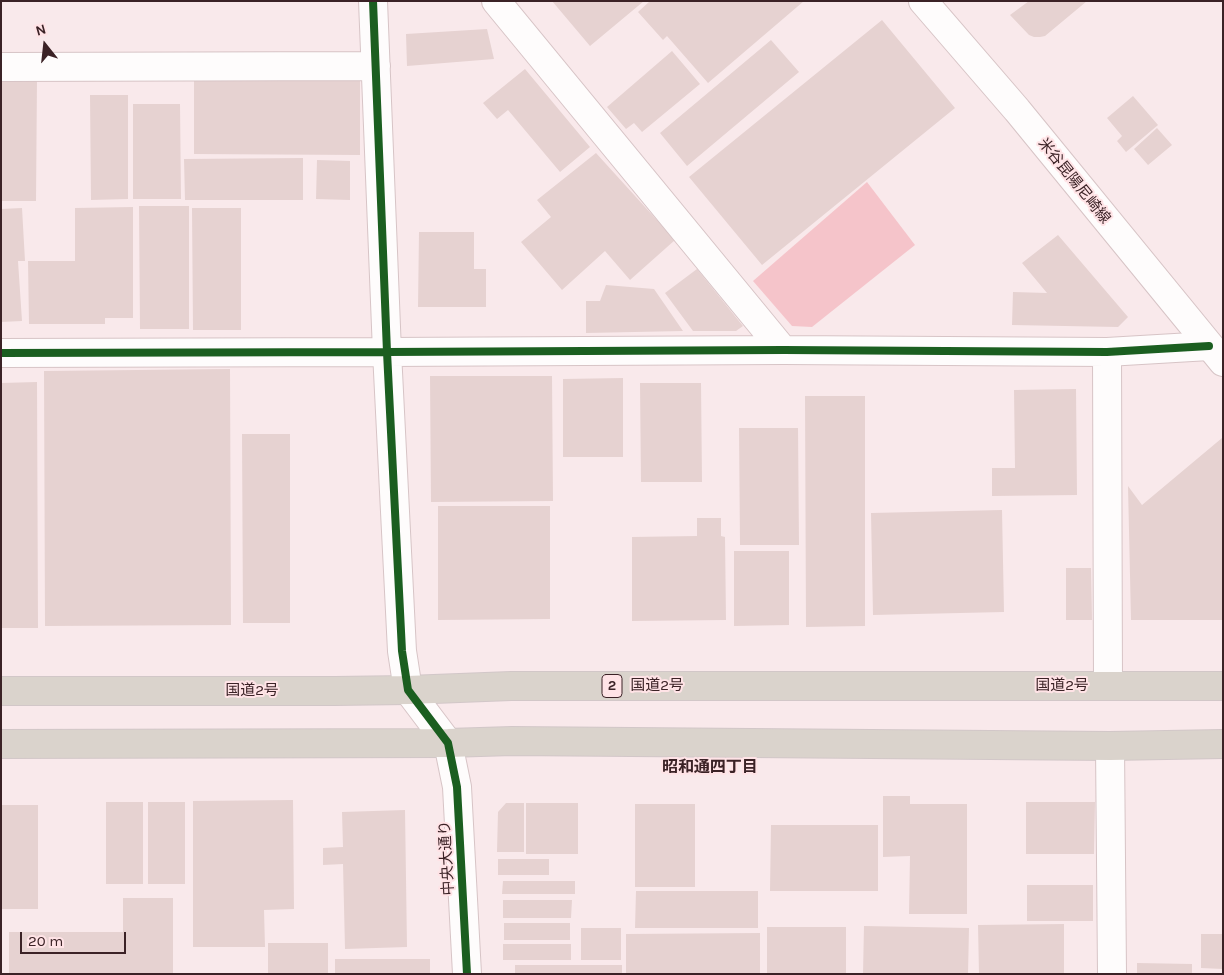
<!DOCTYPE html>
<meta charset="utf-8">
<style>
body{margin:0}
#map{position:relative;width:1224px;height:975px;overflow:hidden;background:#f9e9eb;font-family:Karla,sans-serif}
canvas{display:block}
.frame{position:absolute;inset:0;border:2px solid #3b2226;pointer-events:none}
.north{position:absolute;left:20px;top:20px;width:50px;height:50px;-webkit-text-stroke:4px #ffe3e6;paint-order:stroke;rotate:344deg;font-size:14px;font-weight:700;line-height:20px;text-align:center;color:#3b2226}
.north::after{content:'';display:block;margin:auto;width:18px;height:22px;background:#3b2226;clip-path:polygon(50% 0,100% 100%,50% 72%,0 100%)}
.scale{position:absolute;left:20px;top:932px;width:106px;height:22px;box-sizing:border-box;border:2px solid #3b2226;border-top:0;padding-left:6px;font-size:15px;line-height:18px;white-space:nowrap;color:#3b2226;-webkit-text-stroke:4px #ffe3e6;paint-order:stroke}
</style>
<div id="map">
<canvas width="1224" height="975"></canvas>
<div class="frame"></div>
<div class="north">N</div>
<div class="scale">20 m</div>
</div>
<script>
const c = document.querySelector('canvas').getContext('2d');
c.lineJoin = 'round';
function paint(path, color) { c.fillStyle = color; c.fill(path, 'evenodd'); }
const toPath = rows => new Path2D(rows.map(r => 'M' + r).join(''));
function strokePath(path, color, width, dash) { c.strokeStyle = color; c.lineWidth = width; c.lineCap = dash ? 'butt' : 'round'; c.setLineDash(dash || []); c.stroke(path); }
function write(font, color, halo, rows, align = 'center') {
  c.font = font + ' Karla,"Noto Sans JP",sans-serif'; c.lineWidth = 4; c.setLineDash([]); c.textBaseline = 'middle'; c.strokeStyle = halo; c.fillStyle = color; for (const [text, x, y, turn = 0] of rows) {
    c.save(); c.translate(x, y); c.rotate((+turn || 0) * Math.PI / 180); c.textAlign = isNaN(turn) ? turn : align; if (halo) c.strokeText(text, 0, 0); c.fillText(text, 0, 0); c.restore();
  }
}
paint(toPath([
 [867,182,915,245,812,327,792,326,753,281]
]), '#f5c4ca');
paint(toPath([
 [552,1,644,1,590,46],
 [650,1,804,1,708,83,667,36,663,40,638,12],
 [1029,1,1087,1,1045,36,1040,37,1034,37,1029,35,1010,15],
 [882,20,955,108,762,265,689,177],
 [487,29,494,59,407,66,406,34],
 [771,40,799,72,687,166,660,133],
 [672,51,700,84,642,132,634,123,626,129,607,107],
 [525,69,590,147,560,172,508,110,497,119,483,103],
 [1,79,37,79,36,201,1,201],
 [194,80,360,80,360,155,194,154],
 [90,95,128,95,128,199,91,200],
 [1133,96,1158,125,1126,152,1117,141,1122,136,1107,118],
 [133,104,180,104,181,199,133,199],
 [1157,128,1172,145,1148,165,1134,149],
 [596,153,675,240,630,280,605,251,562,290,521,242,551,217,537,200],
 [303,158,303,200,185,200,184,159],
 [317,160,350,161,350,200,316,199],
 [139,206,189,206,189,329,140,329],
 [133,207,133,318,105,318,105,324,29,324,28,261,75,261,75,208],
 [22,208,25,261,18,261,22,321,1,322,1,209],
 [192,208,241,208,241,330,193,330],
 [419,232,474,232,474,269,486,269,486,307,418,307],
 [1058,235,1128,317,1118,327,1012,325,1013,292,1047,293,1022,263],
 [697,269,743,326,736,331,693,331,665,293],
 [606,285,654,289,683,331,586,333,586,301,600,301],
 [230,369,231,625,45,626,44,371],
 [430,376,552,376,553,501,431,502],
 [623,378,623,457,563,457,563,379],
 [37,382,38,628,1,628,1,383],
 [640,383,701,383,702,482,641,482],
 [1076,389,1077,495,992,496,992,468,1015,468,1014,390],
 [805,396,865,396,865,626,806,627],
 [739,428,798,428,799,545,740,545],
 [242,434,290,434,290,623,243,623],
 [1222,438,1223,439,1223,620,1131,620,1128,486,1142,505],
 [438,506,550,506,550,619,438,620],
 [1002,510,1004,612,873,615,871,513],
 [697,518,721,518,721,536,725,537,726,620,632,621,632,537,697,536],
 [734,551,789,551,789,625,734,626],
 [1066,568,1091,568,1092,620,1066,620],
 [883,796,910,796,910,804,967,804,967,914,909,914,910,856,883,857],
 [293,800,294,909,264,910,265,947,193,947,193,801],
 [106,802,143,802,143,884,106,884],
 [148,802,185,802,185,884,148,884],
 [1026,802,1095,802,1094,854,1026,854],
 [506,803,524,803,524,852,497,852,498,812],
 [526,803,578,803,578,854,526,854],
 [635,804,695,804,695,887,635,887],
 [1,805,38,805,38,909,1,909],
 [405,810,407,947,345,949,343,864,323,865,323,848,343,847,342,812],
 [771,825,878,825,878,891,770,891],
 [498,859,549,859,549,875,498,875],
 [503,881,575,881,575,894,502,894],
 [1027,885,1093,885,1093,921,1027,921],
 [636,891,758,891,758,928,635,928],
 [123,898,173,898,173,974,9,974,9,932,123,932],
 [503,900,572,900,571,918,503,918],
 [504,923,570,923,570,940,504,940],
 [1064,924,1064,974,979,974,978,925],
 [864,926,969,928,968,974,863,974],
 [767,927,846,927,846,974,767,974],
 [581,928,621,928,621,960,581,960],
 [760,933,760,974,626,974,626,934],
 [1201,934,1223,934,1223,969,1201,968],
 [268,943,328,943,328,974,268,974],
 [503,944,571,944,571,960,503,960],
 [335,959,430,959,430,974,335,974],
 [1137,963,1192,964,1192,974,1137,974],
 [515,965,622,965,622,974,515,974]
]), '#e6d2d1');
const street = toPath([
 [373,1,387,352,402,651,408,690,448,743,457,787,467,974],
 [496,1,783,350],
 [1,67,376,66],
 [1107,352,1108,686],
 [1,353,387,352,783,350,1107,352,1209,346],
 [1110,746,1112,974]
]);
const secondary = toPath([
 [923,1,1017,110,1223,362]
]);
const highway = toPath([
 [1,691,335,691,408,690,511,686,1223,686],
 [1,744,448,743,512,741,1110,746,1223,744]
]);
strokePath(street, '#d7c4c6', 30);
strokePath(secondary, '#d7c4c6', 30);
strokePath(highway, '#d2c7c8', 30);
strokePath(street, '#fefcfc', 28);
strokePath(secondary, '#fefcfc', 28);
strokePath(highway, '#dad3cc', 28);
strokePath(toPath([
 [373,1,387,352,402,651,408,690,448,743,457,787,467,974],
 [1,353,387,352,783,350,1107,352,1209,346]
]), '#1b5e20', 8);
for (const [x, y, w] of [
 [612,686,20]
]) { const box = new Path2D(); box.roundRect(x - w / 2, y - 11.5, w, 23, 4); c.fillStyle = '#ffe3e6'; c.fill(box); strokePath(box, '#3b2226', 1); }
write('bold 14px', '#3b2226', null, [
 ["2",612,686]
]);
write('15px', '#3b2226', '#ffe3e6', [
 ["米谷昆陽尼崎線",1074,181,51],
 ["国道2号",657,686],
 ["国道2号",1062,686],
 ["国道2号",252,691],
 ["中央大通り",447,858,-93]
]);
write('bold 16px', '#3b2226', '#ffe3e6', [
 ["昭和通四丁目",710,767]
]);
</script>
